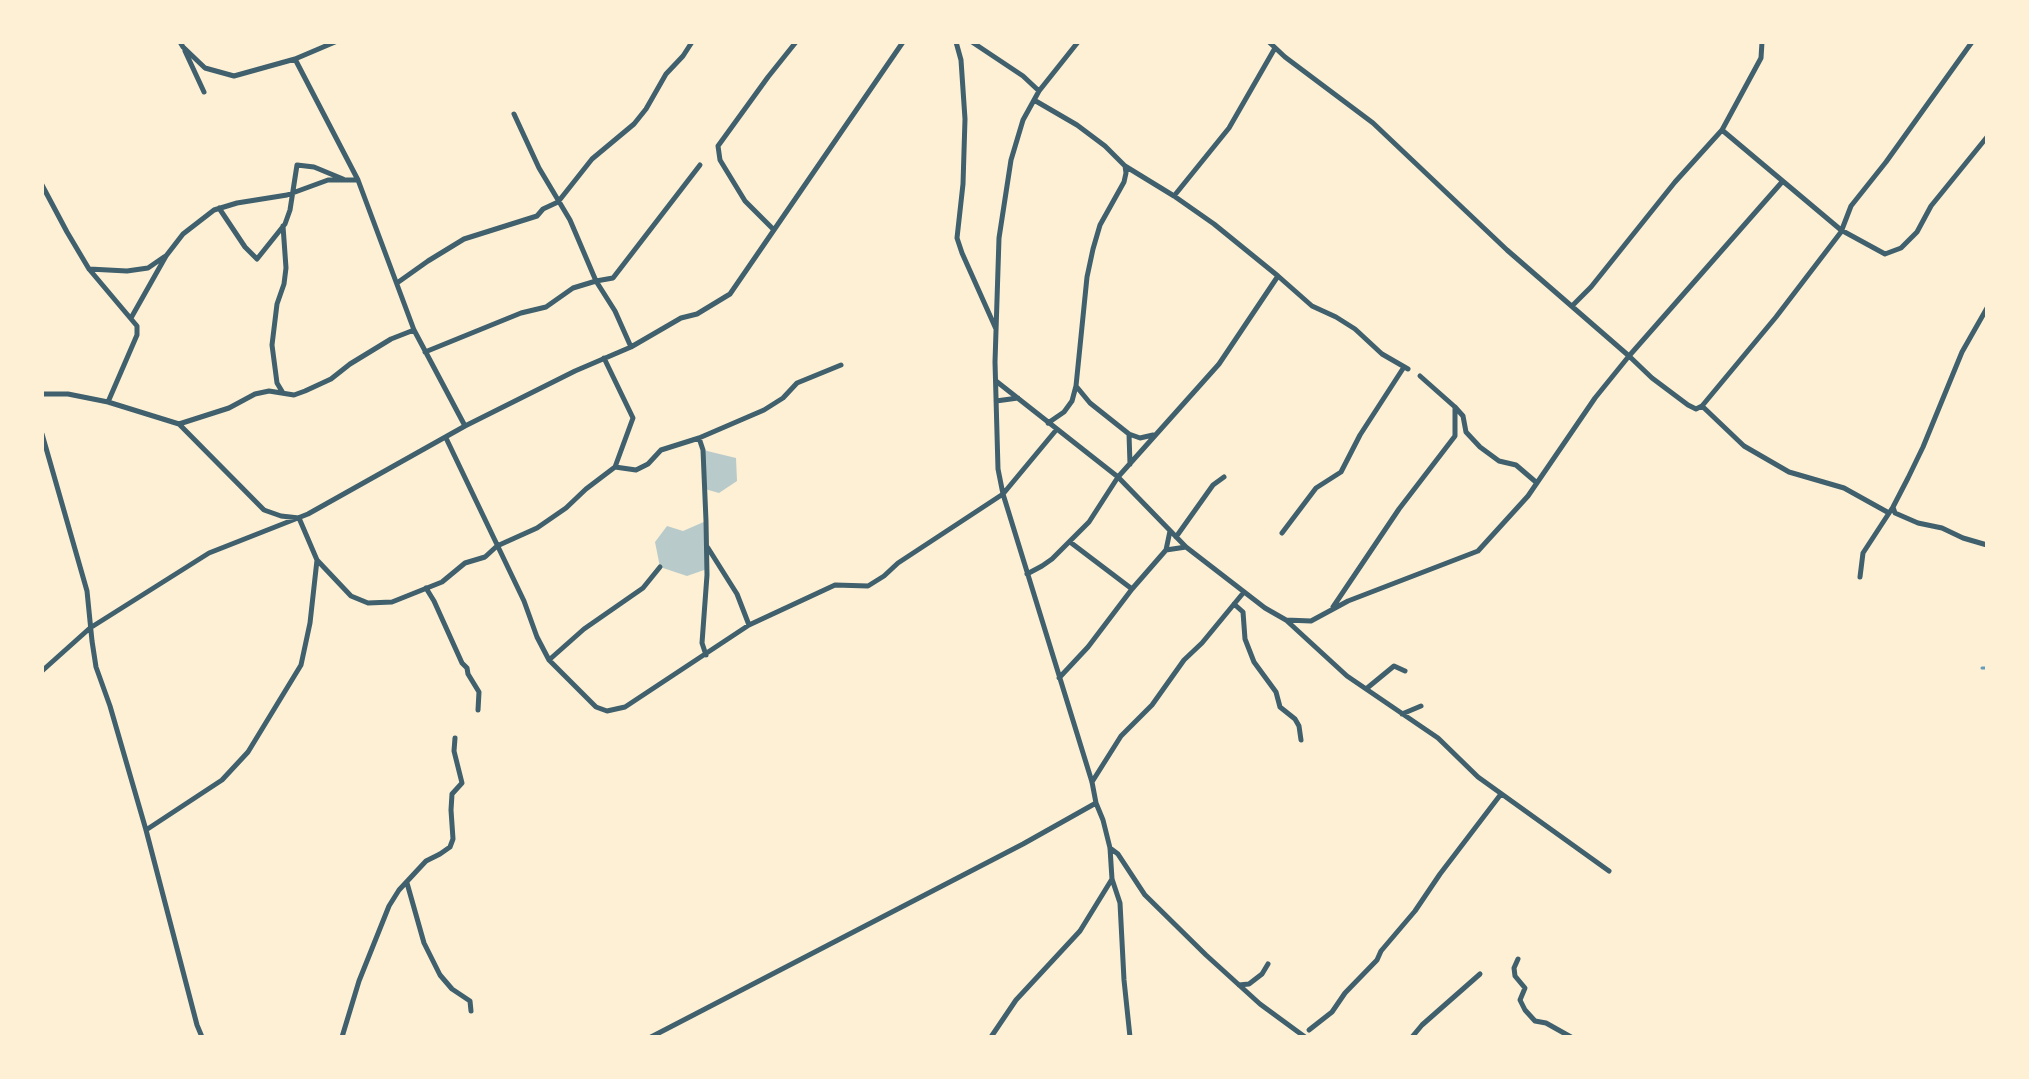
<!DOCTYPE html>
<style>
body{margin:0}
#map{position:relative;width:2029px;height:1079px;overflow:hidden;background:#fdf0d5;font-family:Cabin,sans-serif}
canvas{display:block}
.frame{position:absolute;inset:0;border:44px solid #fdf0d5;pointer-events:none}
</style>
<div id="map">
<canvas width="2029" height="1079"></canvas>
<div class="frame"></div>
</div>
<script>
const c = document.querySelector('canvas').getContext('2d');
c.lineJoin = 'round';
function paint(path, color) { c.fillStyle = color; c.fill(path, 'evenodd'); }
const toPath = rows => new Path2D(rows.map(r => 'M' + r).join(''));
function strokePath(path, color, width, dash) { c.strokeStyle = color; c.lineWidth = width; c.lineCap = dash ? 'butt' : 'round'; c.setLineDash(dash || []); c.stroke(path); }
paint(toPath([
 [703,450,736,458,737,481,719,493,705,489],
 [706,521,707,569,687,576,660,567,655,542,667,526,683,531]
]), '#b9caca');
strokePath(toPath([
 [1982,668,1987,668]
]), '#669bbc', 3);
strokePath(toPath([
 [180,42,183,47,205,68,234,76,295,59,335,42],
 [956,42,961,60,965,119,963,184,957,238,962,253,996,329],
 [972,42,1023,76,1039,91],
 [1078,42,1039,91,1023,120,1011,160,999,238,995,362,998,469,1003,494,1092,782,1096,803,1103,820,1110,848,1112,879,1120,903,1124,980,1130,1037],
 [1269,42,1285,57,1373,123,1507,250,1629,356,1782,182],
 [1762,42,1761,58,1722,130,1841,230,1885,254,1901,248,1917,232,1931,206,1987,137],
 [185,51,204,92],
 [295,59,358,180,414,330,465,426],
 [1034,100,1077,125,1105,146,1125,166,1126,173,1124,182,1100,225,1093,249,1087,277,1076,386,1072,401,1064,412,1048,423],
 [514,114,539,168,570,220,596,281,613,278,700,165],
 [1125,166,1174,196,1214,224,1278,276,1312,306,1336,317,1355,329,1382,354,1408,369],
 [42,185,67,232,89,269,137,326,137,335,108,402],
 [1174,196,1229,128,1275,48],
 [219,208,245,247,257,259,285,224,290,210,297,165,314,167,343,179],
 [774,230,745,201,720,160,718,146,768,77,796,42],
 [89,269,127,271,148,268,164,257],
 [397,283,428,261,464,239,537,216,543,209,558,202,592,159,634,124,646,109,666,74,683,56,692,42],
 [1572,306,1591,287,1675,182,1722,130],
 [131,318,166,256,183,234,214,210,237,203,287,195,328,180,358,180],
 [425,352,521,313,546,307,573,288,596,281,615,311,631,347],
 [604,358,633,418,615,467],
 [996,381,1118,477,1186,547,1265,608,1286,620,1311,621,1348,601,1478,551,1528,496,1595,398,1629,356,1652,378,1688,405,1696,409,1702,406,1776,317,1841,232,1851,206,1886,162,1972,42],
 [1076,386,1090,403,1129,434,1130,464],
 [283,393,277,383,272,345,277,304,284,284,286,268,283,226],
 [42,394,68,394,108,402,179,424,264,510,281,516,299,518,317,560,310,623,301,665,248,752,222,780,146,830],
 [996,401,1018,398],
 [1702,406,1744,446,1789,472,1844,488,1889,513],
 [1455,407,1463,416,1466,432,1480,447,1499,461,1516,465,1537,483],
 [179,424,229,408,255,394,269,391,294,395,305,391,331,379,350,364,391,339,414,330],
 [42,434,87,591,92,641,96,667,110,706,146,830,197,1025,202,1037],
 [1129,434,1140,438,1153,435],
 [446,438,524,601,537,637,549,660,596,707,607,711,625,707,749,625,835,585,868,586,884,576,898,563,1003,494,1057,429],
 [699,438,703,450,706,521,707,575,702,643,706,655],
 [1893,507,1895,513,1918,523,1942,528,1963,538,1987,545],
 [1282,533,1316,488,1341,472,1360,435,1404,367],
 [1176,537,1213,485,1224,477],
 [1070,542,1132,589],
 [708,548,737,594,749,625],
 [1166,550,1170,531],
 [317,560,351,596,368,603,392,602,442,582,465,563,485,557,497,546,537,528,566,508,586,489,615,467,636,470,648,464,661,450,699,438,764,410,783,398,797,383,841,365],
 [1027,574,1042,566,1052,559,1089,522,1118,477,1219,364,1278,276],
 [1860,577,1863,553,1893,507,1908,478,1923,447,1962,352,1987,308],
 [426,588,434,601,462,663,467,668,468,674,479,692,478,710],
 [1234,604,1243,612,1245,639,1254,662,1276,692,1280,707,1295,719,1299,726,1301,740],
 [1333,607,1399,509,1455,436,1455,407,1420,376],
 [1286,620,1347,676,1438,738,1478,777,1609,871],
 [549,660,584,629,643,588,660,567],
 [42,671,90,628,209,553,308,514,465,426,575,371,631,347,681,318,697,314,730,294,903,42],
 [1059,678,1088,647,1132,589,1166,550,1186,547],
 [1366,689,1394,666,1405,671],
 [1402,714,1421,706],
 [1092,782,1121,736,1152,705,1184,660,1202,643,1244,592],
 [1110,848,1118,854,1145,895,1206,955,1260,1004,1305,1037],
 [407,883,424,943,440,975,452,989,470,1001,471,1011],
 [1518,959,1514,968,1515,976,1525,988,1520,1000,1525,1010,1535,1021,1546,1023,1571,1037],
 [1239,985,1249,984,1262,974,1268,964],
 [1309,1030,1332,1012,1345,993,1377,960,1381,951,1415,911,1440,874,1501,794],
 [342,1037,359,981,389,906,399,890,426,861,440,854,450,847,453,839,451,810,452,794,462,783,454,751,455,738],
 [651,1037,1023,844,1096,803],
 [991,1037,1016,1000,1080,931,1112,879],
 [1412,1037,1422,1025,1480,974]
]), '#3f606c', 5);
</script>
